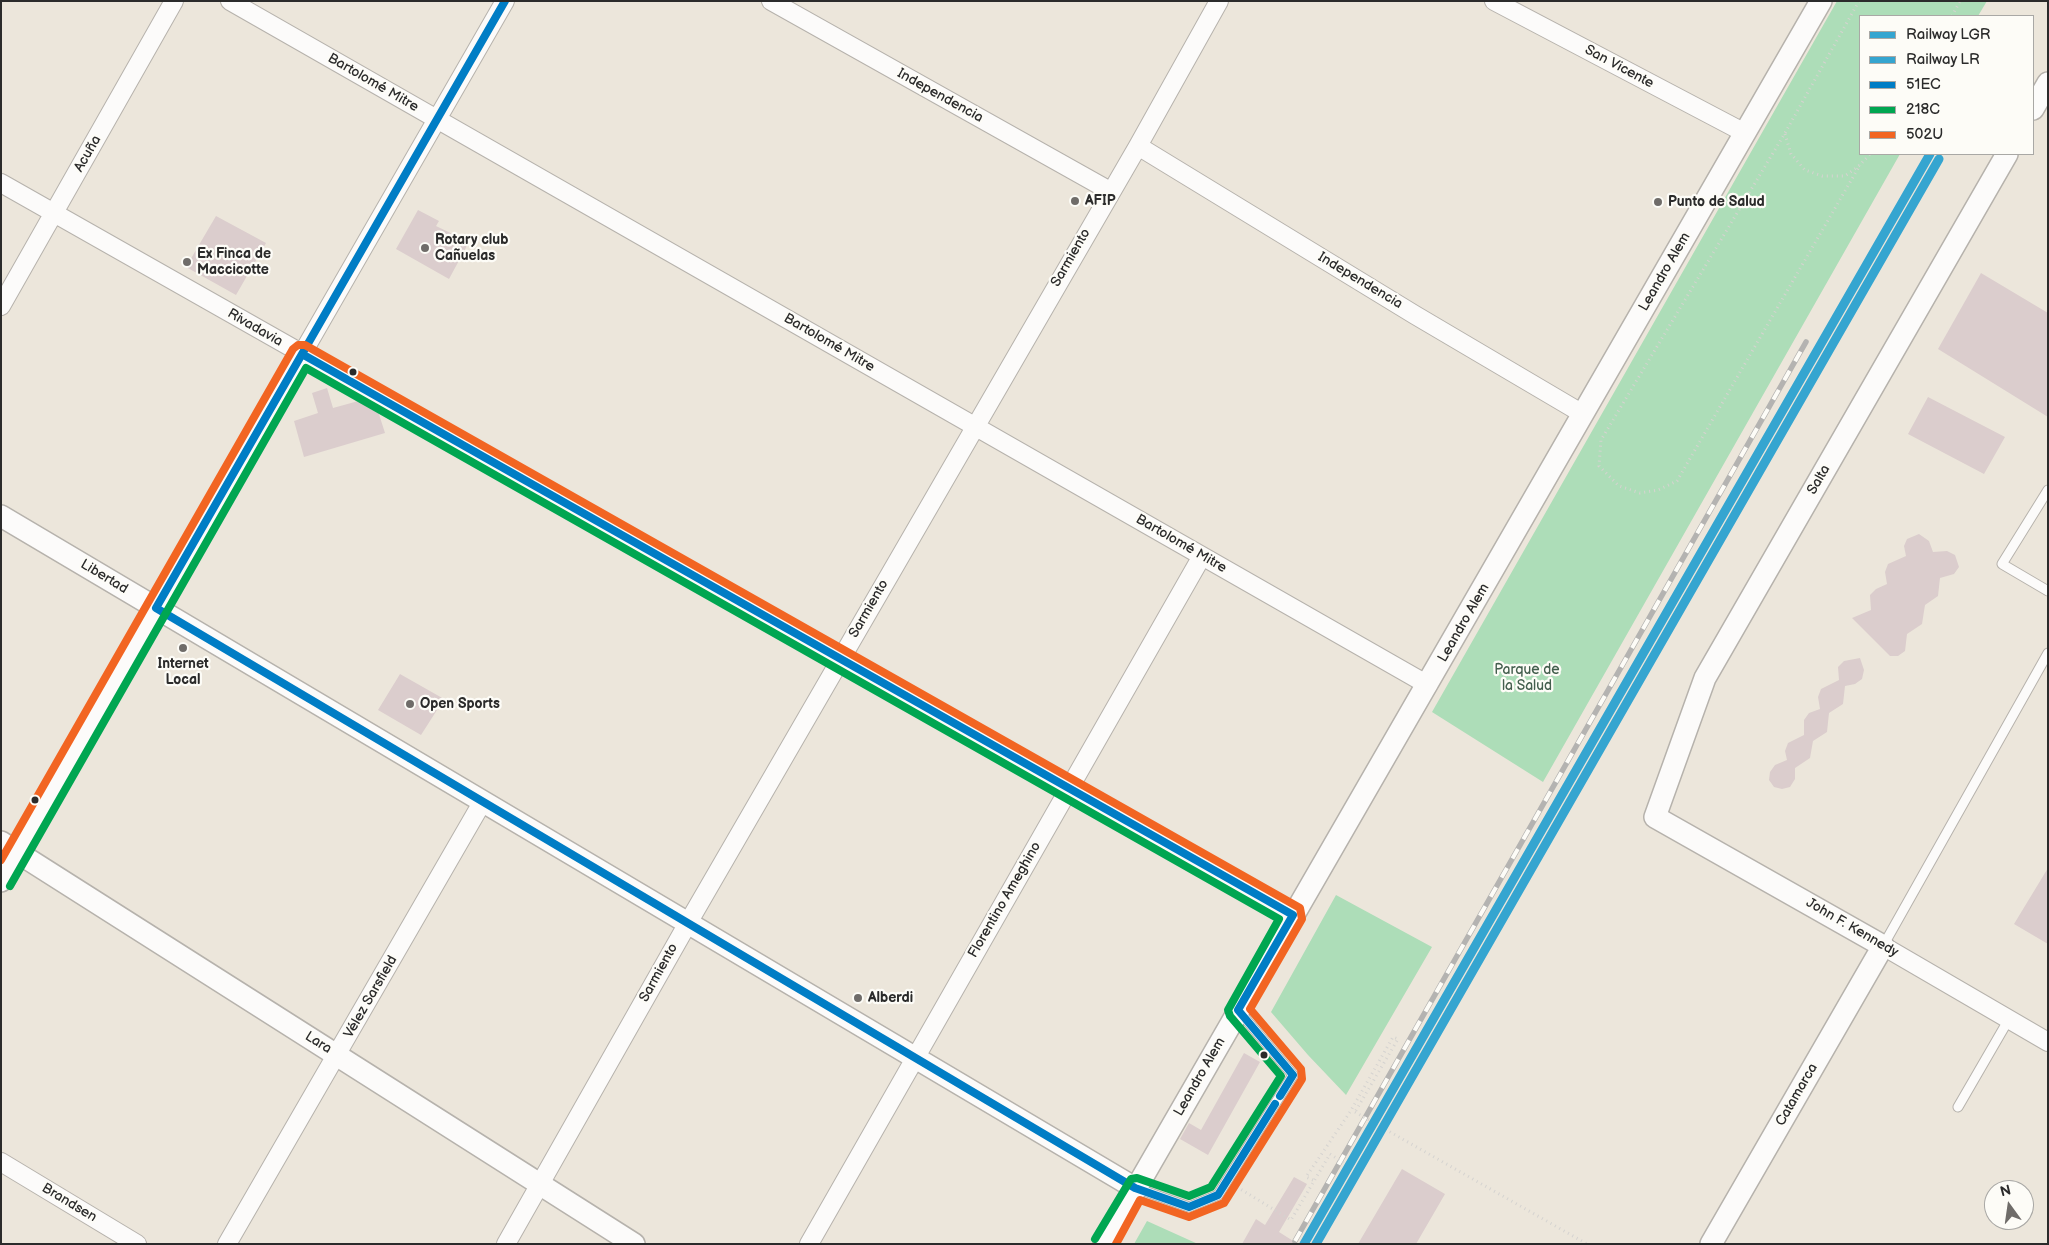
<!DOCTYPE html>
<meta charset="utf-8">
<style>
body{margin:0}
#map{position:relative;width:2049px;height:1245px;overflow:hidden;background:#ece6db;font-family:"Balsamiq Sans",sans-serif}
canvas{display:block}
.frame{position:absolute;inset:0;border:2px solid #2b2b2b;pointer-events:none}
.legend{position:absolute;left:1859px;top:15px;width:175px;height:140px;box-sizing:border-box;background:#fdfcf7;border:1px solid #a9a8a5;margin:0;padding:6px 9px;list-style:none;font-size:15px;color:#2b2b2b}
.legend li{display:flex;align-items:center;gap:10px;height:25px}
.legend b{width:25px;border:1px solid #a9a8a5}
.north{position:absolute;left:1984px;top:1180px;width:50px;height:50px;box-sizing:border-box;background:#fdfcf7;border:1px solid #a9a8a5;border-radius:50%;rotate:346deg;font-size:14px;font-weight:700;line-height:20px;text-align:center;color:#2b2b2b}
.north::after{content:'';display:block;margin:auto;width:18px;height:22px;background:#6f6c69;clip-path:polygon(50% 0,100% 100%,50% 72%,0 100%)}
</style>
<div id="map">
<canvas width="2049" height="1245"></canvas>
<div class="frame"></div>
<ul class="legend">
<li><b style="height:6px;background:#35a5d0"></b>Railway LGR</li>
<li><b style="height:6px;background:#35a5d0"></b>Railway LR</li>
<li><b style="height:6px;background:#007dc5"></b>51EC</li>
<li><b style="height:6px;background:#00a651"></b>218C</li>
<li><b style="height:6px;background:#f26522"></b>502U</li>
</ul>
<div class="north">N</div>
</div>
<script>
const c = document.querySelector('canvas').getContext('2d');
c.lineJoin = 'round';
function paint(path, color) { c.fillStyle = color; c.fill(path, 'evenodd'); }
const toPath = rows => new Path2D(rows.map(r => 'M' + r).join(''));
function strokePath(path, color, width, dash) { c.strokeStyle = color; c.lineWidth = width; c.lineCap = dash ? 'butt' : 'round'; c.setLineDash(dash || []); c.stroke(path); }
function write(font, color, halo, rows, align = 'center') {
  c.font = font + ' "Balsamiq Sans",sans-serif'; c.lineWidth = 4.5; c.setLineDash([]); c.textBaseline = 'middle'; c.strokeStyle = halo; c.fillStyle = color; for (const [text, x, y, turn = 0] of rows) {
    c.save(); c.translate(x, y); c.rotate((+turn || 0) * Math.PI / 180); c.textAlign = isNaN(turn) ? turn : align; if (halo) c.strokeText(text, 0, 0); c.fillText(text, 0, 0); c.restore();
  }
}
paint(toPath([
 [1837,1,1987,1,1978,16,1860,16,1860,154,1900,154,1543,782,1432,712],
 [1336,895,1432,947,1346,1095,1308,1055,1271,1012],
 [1147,1221,1198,1244,1134,1244]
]), '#adddb8');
paint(toPath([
 [418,210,439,221,436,226,469,242,449,279,396,249],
 [216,216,266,243,236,295,186,267],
 [1981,273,2048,313,2048,417,1938,349],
 [327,388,333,408,362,400,377,408,385,433,304,457,294,421,318,413,312,393],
 [1928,397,2005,437,1984,474,1908,434],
 [1919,534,1929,541,1933,552,1947,551,1955,555,1959,567,1954,574,1940,578,1938,596,1925,605,1922,624,1907,634,1905,651,1898,656,1890,656,1852,618,1871,610,1870,595,1876,589,1887,584,1885,572,1888,564,1906,556,1904,546,1907,539],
 [1860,658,1864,670,1862,679,1855,684,1845,686,1843,704,1829,713,1827,732,1813,741,1810,758,1795,768,1795,779,1790,787,1782,789,1774,787,1769,780,1770,772,1775,765,1787,760,1785,751,1788,743,1804,735,1804,720,1809,713,1820,709,1818,697,1821,689,1839,680,1838,667,1844,661],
 [400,674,444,699,421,735,378,710],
 [2048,868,2048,944,2014,924],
 [1244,1053,1260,1062,1208,1155,1180,1139,1189,1123,1201,1130],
 [1402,1169,1445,1194,1416,1244,1358,1244],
 [1294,1177,1307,1184,1279,1232,1298,1244,1242,1244,1256,1219,1265,1225]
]), '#dbcdcd');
const service = toPath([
 [2048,490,2002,564,2048,591],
 [1883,946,2048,653],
 [1958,1107,2009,1019],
 [1136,1188,1189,1207,1218,1195,1293,1075,1238,1010]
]);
const minor = toPath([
 [230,1,1428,685],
 [771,1,1110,191],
 [1494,1,1745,133],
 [1138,146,1415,315,1583,414],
 [1,183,1293,915],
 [1,306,174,1],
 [156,608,505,1],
 [1883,946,2048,1042],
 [1,1162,137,1244],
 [227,1244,483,801],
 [506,1244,688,923,1138,146,1219,1],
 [809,1244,1202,556]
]);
const tertiary = toPath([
 [2033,109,2048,83],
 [1,516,1135,1188],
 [1,842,634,1244],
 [1,881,156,608],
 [1104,1244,1821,1],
 [1711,1244,1883,946,1655,817,1705,678,2007,154]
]);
strokePath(service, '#b6b2ac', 11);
strokePath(minor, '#b6b2ac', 20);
strokePath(tertiary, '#b6b2ac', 24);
strokePath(toPath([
 [1859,1,1785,133,1601,440,1599,466,1619,486,1640,493,1658,490,1677,481,1860,165],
 [1952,16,1960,1],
 [1785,134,1791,154,1805,170,1822,176,1845,176,1860,165,1870,154],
 [1313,1180,1306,1177,1350,1112,1393,1037,1398,1039,1355,1112],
 [1237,1187,1291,1220,1330,1154],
 [1340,1195,1345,1198,1360,1173]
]), '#d5d3d0', 3, [1, 4]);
strokePath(service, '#fcfbfa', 9);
strokePath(minor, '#fcfbfa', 18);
strokePath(tertiary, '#fcfbfa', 21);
const rail = toPath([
 [1295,1241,1806,342]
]);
strokePath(rail, '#b4b3b1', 5.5);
strokePath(rail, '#fdfcf7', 4, [11]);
strokePath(toPath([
 [1355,1112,1587,1244],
 [1330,1154,1360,1173]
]), '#d5d3d0', 3, [1, 4]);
strokePath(toPath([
 [505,1,156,608,1135,1188,1189,1207,1218,1195,1275,1104],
 [302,354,1293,915,1238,1010,1293,1075,1280,1096]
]), '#007dc5', 8);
strokePath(toPath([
 [10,886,306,368,1279,919,1228,1010,1230,1016,1281,1076,1211,1187,1189,1196,1137,1178,1131,1179,1095,1239]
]), '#00a651', 8);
strokePath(toPath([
 [1,860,293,349,298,345,305,345,1300,908,1302,919,1250,1009,1301,1069,1302,1079,1224,1203,1189,1217,1140,1200,1116,1244]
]), '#f26522', 8);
strokePath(toPath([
 [1304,1244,1930,154]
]), '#35a5d0', 9);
strokePath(toPath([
 [1316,1244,1939,159]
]), '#35a5d0', 9);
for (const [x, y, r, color] of [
 [1075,201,5,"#6f6c69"],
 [1658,202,5,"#6f6c69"],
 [425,248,5,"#6f6c69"],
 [187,262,5,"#6f6c69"],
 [353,372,4.5,"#2b2b2b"],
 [183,648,5,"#6f6c69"],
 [410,704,5,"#6f6c69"],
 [35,800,4.5,"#2b2b2b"],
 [858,998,5,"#6f6c69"],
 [1264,1055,4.5,"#2b2b2b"]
]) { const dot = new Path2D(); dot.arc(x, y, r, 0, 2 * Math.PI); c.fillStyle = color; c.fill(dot); strokePath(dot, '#fdfcf7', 2); }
write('14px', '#2b2b2b', '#fdfcf7', [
 ["San Vicente",1619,67,28],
 ["Bartolomé Mitre",373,83,30],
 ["Independencia",940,96,29],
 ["Acuña",88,154,-60],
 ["Sarmiento",1071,258,-60],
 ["Leandro Alem",1665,272,-60],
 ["Independencia",1360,281,31],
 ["Rivadavia",255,328,30],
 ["Bartolomé Mitre",829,343,30],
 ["Salta",1819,480,-60],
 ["Bartolomé Mitre",1181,544,30],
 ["Libertad",104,577,31],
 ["Sarmiento",869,609,-60],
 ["Leandro Alem",1464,623,-60],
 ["Florentino Ameghino",1005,900,-60],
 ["John F. Kennedy",1852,928,30],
 ["Sarmiento",659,973,-61],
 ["Vélez Sarsfield",371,997,-60],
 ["Lara",318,1043,32],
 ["Leandro Alem",1200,1077,-60],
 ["Catamarca",1797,1095,-60],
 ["Brandsen",69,1203,31]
]);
write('bold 14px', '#2b2b2b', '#fdfcf7', [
 ["AFIP",1085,201],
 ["Punto de Salud",1668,202],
 ["Rotary club",435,240],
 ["Cañuelas",435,256],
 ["Ex Finca de",197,254],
 ["Maccicotte",197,270],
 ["Internet",183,664,"center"],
 ["Local",183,680,"center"],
 ["Open Sports",420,704],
 ["Alberdi",868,998]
], 'left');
write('14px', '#435e4d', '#fdfcf7', [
 ["Parque de",1527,670],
 ["la Salud",1527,686]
]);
</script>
